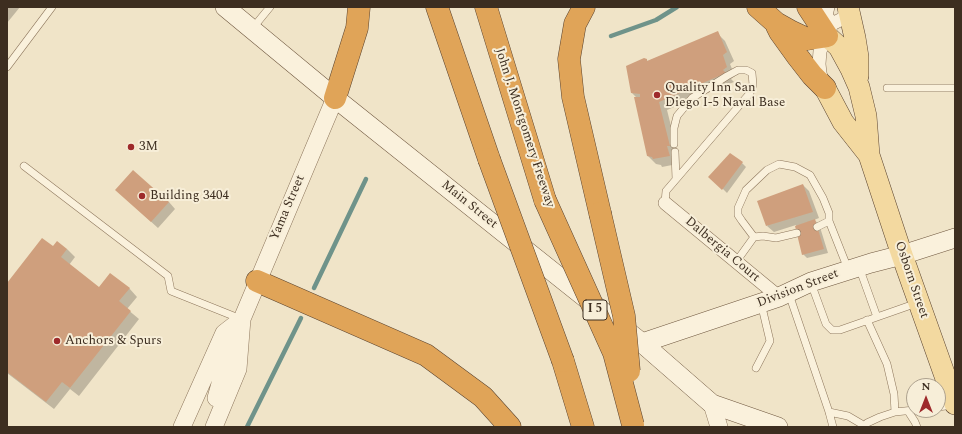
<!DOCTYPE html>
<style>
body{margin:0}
#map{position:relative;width:962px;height:434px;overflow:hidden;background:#f0e4c8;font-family:Spectral,serif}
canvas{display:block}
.frame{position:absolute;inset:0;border:8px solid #3d2e20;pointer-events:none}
.north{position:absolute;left:906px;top:378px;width:40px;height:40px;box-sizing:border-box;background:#f7eed8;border:1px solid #ada18e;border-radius:50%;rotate:0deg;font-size:11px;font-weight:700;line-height:16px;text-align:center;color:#3d2e20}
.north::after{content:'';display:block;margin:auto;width:14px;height:18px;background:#9e2a2b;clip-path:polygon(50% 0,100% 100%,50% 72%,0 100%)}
</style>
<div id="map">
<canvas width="962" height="434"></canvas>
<div class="frame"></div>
<div class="north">N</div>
</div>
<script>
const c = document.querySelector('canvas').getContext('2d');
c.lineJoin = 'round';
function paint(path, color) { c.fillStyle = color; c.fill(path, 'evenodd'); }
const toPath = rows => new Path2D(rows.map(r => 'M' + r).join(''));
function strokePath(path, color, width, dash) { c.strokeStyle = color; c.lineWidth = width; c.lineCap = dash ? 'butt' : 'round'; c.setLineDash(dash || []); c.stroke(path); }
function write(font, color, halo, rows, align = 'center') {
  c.font = font + ' Spectral,serif'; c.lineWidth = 4; c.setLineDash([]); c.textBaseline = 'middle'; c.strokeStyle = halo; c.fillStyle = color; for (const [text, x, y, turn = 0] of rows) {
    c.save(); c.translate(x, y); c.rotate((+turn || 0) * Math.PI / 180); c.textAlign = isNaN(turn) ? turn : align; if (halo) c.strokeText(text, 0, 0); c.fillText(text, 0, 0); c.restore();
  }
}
paint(toPath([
 [7,7,20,7,7,23],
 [717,33,725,41,734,61,730,64,735,76,731,79,734,82,667,110,678,154,677,164,662,167,661,165,656,164,648,156,637,98,632,93,646,60,648,61],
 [730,155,742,163,746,167,727,193,710,176],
 [803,185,809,191,819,218,814,220,819,224,828,253,807,258,803,254,796,225,774,232,767,226],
 [116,190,169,202,175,209,158,228],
 [53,248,67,249,75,257,69,265,99,288,129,288,137,297,127,309,139,319,79,396,70,389,54,409,7,373,7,285]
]), '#0003');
strokePath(toPath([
 [611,36,656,20,677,7],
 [314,288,366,179],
 [247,427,301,318]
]), '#6f938a', 4.5);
paint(toPath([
 [718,31,727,52,723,55,727,67,723,70,726,73,659,102,670,146,667,146,670,156,653,159,652,157,647,156,634,97,640,97,640,94,631,93,626,66,644,58,647,59,647,61],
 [730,153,743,162,722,190,708,177],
 [133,170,169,202,151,222,115,190],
 [803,184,813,212,766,226,757,201],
 [815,219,824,249,802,255,795,226],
 [42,238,53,246,57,241,67,249,61,257,99,287,110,273,130,288,119,301,131,311,70,388,62,382,46,402,7,372,7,283]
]), '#cf9f7d');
const service = toPath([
 [252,29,270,7],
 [7,67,52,7],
 [887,88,955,88],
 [675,152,676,179],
 [24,166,168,276,171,291,241,319],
 [665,203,666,191,750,93,753,85,752,73,746,70,738,70,727,76,692,98,677,116,674,128,674,144],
 [829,221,848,269],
 [754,237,742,221,738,215,738,208,746,190,767,170,779,164,795,167,810,175,823,198,829,213,829,221,817,227],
 [736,262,754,237,763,236,776,238,797,233],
 [859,267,877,317],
 [811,283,826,324,832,330,840,330,917,303],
 [789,294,829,412,833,427],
 [867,320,887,364,894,394,895,412],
 [756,368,770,341,761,303],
 [938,407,953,405],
 [908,411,915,422,917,427],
 [829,412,848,416,865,426],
 [865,427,867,423,880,417,895,412,914,410]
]);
const minor = toPath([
 [828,7,826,15,832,24],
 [823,84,820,73,819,64,820,51,832,24,844,18,846,7],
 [665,203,779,297]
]);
const tertiary = toPath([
 [216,398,223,373,234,344],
 [712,404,719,427],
 [182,427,224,333,242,319],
 [214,427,238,369,242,319,335,98]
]);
const secondary = toPath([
 [225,7,335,98,642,343,712,404,778,427],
 [642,343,779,297,811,282,871,263,902,255,955,238]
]);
const primary = toPath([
 [848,7,855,38,858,57,858,76],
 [827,36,839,47,851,69,859,87,866,116,869,155,902,255,955,404],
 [825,88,843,122,869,155]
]);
const motorway = toPath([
 [437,7,489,159],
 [486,7,545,200],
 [584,7,575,24,569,59,573,97,600,213],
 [758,7,776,23,792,32,807,39,827,36,808,7],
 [777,26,780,32,798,57,812,75,825,88],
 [335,98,357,28,359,7],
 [257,281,426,355,483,397,510,427],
 [563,361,583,427]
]);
strokePath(service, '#8d765c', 8);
strokePath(minor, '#8d765c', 14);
strokePath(tertiary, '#8d765c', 18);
strokePath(secondary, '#6f573f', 20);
strokePath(primary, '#5b4430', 22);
strokePath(motorway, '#5b4430', 23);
strokePath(service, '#faf1dc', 7);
strokePath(minor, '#faf1dc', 13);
strokePath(tertiary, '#faf1dc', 17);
strokePath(secondary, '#faf1dc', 19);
strokePath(primary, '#f3d9a0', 21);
strokePath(motorway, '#e0a458', 22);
const motorwayBridge = toPath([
 [489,159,563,361],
 [545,200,614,353,633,425],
 [600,213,624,316,629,371]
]);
strokePath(motorwayBridge, '#5b4430', 23, []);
strokePath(motorwayBridge, '#e0a458', 22);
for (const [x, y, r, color] of [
 [657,95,4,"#9e2a2b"],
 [131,147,4,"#9e2a2b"],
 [142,196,4,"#9e2a2b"],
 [57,341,4,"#9e2a2b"]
]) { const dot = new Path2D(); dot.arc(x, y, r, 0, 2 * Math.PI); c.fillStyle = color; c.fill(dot); strokePath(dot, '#f7eed8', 1.5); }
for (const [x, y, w] of [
 [595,310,24]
]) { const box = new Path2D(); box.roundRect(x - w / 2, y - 10, w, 20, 3); c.fillStyle = '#f7eed8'; c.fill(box); strokePath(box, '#3d2e20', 1); }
write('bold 12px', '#3d2e20', null, [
 ["I 5",595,310]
]);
write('13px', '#3d2e20', '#f7eed8', [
 ["Quality Inn San",665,88],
 ["Diego I-5 Naval Base",665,103],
 ["3M",139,147],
 ["Building 3404",150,196],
 ["Anchors & Spurs",65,341]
], 'left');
write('13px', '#3d2e20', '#f7eed8', [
 ["John J. Montgomery Freeway",524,128,72],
 ["Main Street",469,205,39],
 ["Yama Street",288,208,-67],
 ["Dalbergia Court",722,250,40],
 ["Osborn Street",911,280,71],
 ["Division Street",798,289,-21]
]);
</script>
